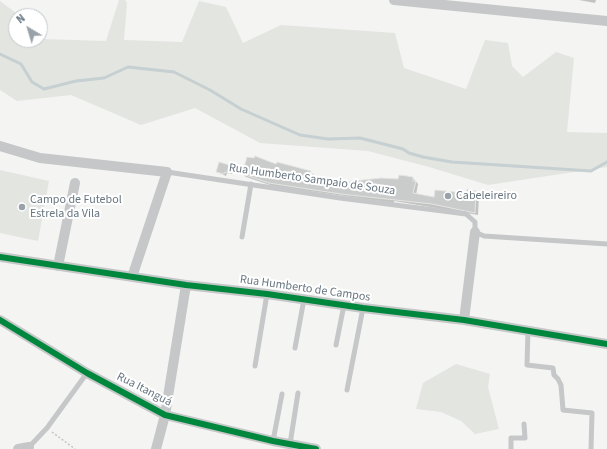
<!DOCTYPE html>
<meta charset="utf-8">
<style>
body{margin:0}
#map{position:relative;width:607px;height:449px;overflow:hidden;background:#f4f4f3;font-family:"Source Sans 3",sans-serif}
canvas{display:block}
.north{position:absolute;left:8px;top:8px;width:40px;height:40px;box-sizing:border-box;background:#fff;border:1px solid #c3c8cc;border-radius:50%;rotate:322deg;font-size:11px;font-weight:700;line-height:16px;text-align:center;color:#687680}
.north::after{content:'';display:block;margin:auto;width:14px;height:18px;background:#99a2a8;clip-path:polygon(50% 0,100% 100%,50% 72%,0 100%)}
</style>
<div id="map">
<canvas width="607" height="449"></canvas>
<div class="north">N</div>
</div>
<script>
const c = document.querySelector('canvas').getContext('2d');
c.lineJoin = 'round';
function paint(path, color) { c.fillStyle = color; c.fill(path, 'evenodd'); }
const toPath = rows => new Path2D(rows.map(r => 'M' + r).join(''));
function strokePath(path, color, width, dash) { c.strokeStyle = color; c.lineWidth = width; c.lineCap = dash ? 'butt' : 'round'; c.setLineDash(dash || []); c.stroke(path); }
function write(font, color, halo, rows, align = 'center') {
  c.font = font + ' "Source Sans 3",sans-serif'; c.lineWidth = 4; c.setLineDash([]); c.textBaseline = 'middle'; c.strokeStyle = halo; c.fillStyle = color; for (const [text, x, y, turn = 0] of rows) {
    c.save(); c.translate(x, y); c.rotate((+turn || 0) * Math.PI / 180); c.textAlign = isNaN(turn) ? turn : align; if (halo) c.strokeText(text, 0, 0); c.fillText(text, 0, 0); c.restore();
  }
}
paint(toPath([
 [119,0,125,0,127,3,124,40,182,42,199,1,226,7,243,43,281,25,395,33,404,68,466,89,485,40,508,43,512,66,523,77,556,52,574,58,567,132,607,133,607,167,488,185,429,167,368,151,260,143,195,108,141,125,71,95,17,101,0,90,0,1,20,16,16,16,16,40,40,40,40,36,42,39,106,41],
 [0,170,49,181,38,241,0,233],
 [456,364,490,374,488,387,499,429,475,434,461,421,441,412,416,409,423,383]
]), '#e3e5e1');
paint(toPath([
 [579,0,596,0,595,3],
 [277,165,310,172,316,178,316,182,354,183,413,178,418,184,416,195,435,198,476,192,479,195,478,215,394,201,394,203,273,186,246,177,243,174],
 [232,167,234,168,232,174,227,173,226,176,217,172]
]), '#0003');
strokePath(toPath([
 [0,54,21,64,32,82,44,89,76,81,104,78,128,67,174,72,210,90,241,109,300,135,328,139,360,138,403,149,409,153,423,157,452,162,591,171,607,162]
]), '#c6cfd1', 3);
const building = toPath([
 [255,156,276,164,277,162,311,171,310,174,314,174,313,181,354,182,354,181,381,178,398,179,399,175,407,176,413,177,413,181,416,181,413,193,434,197,435,190,466,193,467,189,476,191,475,213,432,204,341,194,269,183,242,174,247,157,254,158,255,156],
 [219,162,233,166,231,173,225,172,224,174,216,172,219,162]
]);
paint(building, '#cacbcb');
strokePath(building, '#e4e4e3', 1);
strokePath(toPath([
 [52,432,75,449]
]), '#c4c4c5', 1.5, [2, 2]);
strokePath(toPath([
 [167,172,340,198,466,214,475,222,475,232,484,236,607,244],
 [242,237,251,184],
 [528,330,527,365,553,368,554,375,558,379,561,385,563,410,592,413,591,449],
 [336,345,344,305],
 [295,348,304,299],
 [255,366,267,294],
 [347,390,363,308],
 [273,441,282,394],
 [290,444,298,393],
 [29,447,47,428,87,373],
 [511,449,511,438,525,438,524,424]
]), '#c5c7c8', 5);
strokePath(toPath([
 [394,0,607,21],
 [0,146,40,158,167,172,132,277],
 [0,257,186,285,267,294,363,308,464,320,607,344],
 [58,266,75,183],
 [0,320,87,373,165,415,273,441,316,449],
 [464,320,475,232],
 [18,449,29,447],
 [156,449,165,415,186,285]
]), '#c5c7c8', 10);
strokePath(toPath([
 [0,257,186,285,267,294,363,308,464,320,607,344],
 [0,320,87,373,165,415,273,441,316,449]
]), '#00873e', 6);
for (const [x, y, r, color] of [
 [448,196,4,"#99a2a8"],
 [22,207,4,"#99a2a8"]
]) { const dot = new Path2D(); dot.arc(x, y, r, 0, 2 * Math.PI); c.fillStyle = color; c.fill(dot); strokePath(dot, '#fff', 1.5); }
write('12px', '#687680', '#fff', [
 ["Rua Humberto Sampaio de Souza",312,180,8],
 ["Rua Humberto de Campos",305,289,8],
 ["Rua Itanguá",144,390,27]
]);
write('12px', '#687680', '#fff', [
 ["Cabeleireiro",456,196],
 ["Campo de Futebol",30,200],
 ["Estrela da Vila",30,214]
], 'left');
</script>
